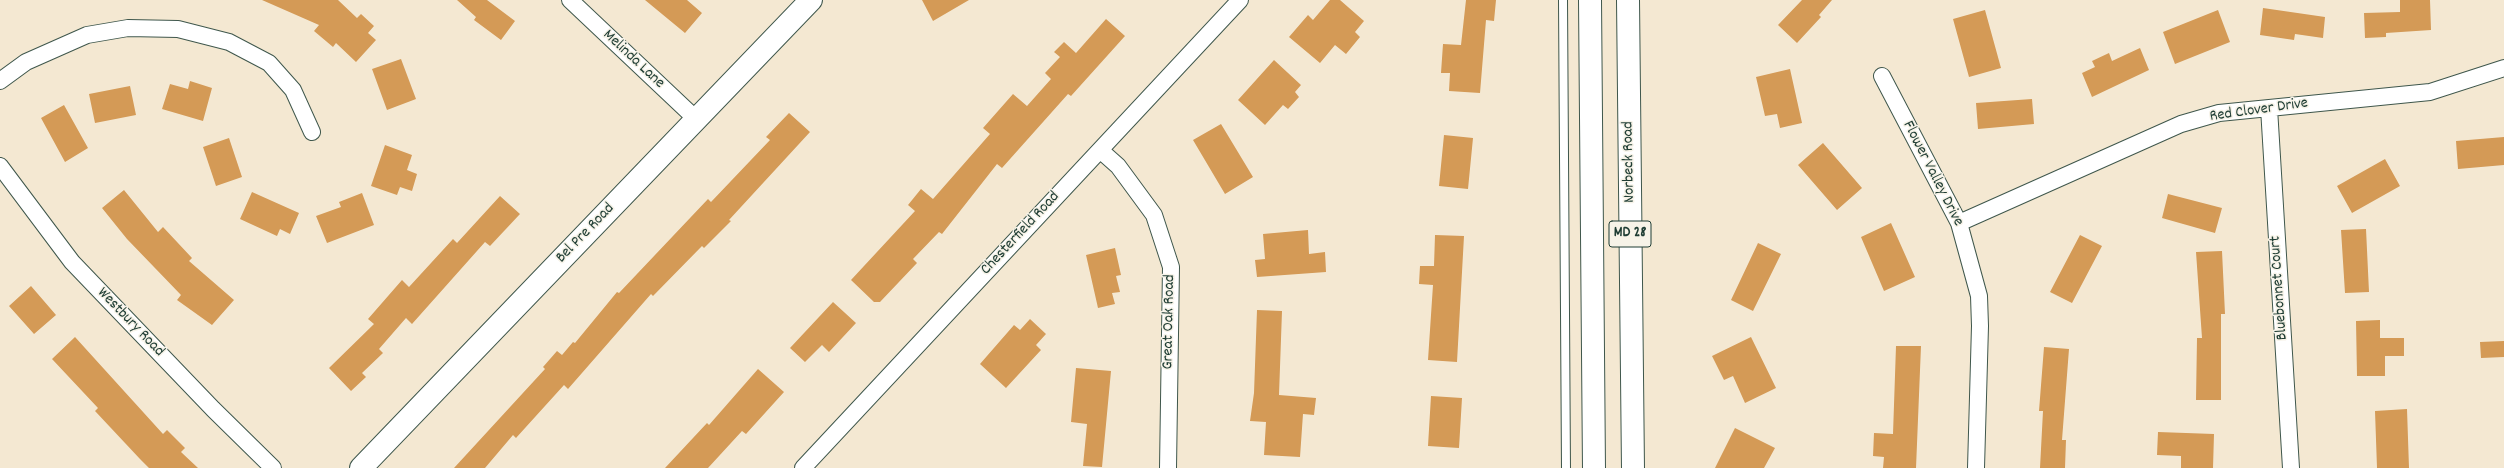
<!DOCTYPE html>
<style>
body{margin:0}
canvas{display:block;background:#f4e8d2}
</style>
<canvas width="2504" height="468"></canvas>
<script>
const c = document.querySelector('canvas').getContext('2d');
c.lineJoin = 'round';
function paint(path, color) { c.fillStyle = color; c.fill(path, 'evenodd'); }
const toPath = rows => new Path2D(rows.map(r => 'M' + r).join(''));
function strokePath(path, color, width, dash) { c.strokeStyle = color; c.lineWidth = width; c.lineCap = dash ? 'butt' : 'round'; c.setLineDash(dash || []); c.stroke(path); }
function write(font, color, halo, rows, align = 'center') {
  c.font = font + ' Dekko,sans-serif'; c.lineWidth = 3; c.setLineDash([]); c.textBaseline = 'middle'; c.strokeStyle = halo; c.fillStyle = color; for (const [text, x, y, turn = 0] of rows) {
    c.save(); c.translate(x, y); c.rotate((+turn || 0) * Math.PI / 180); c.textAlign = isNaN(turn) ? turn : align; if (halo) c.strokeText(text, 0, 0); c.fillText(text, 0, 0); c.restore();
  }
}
paint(toPath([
 [262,0,338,0,357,18,361,14,374,26,368,33,376,40,356,62,336,43,333,47,314,31,319,25],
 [457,0,487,0,515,21,501,40,474,20,476,17],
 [645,0,687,0,702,13,685,33],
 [922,0,969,0,933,21],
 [1330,0,1340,0,1364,21,1355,32,1360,37,1346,54,1335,45,1320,63,1289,37,1308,15,1313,20],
 [1466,0,1496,0,1494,21,1486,20,1480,93,1449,91,1450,73,1441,73,1443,44,1461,45],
 [1802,0,1832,0,1819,15,1821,17,1797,43,1778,25],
 [2400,0,2430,0,2431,30,2386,33,2386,37,2365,38,2364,13,2400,12],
 [2263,8,2325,17,2323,38,2295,34,2294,40,2260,35],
 [1985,10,2001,68,1969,77,1953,19],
 [2218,10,2230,42,2175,64,2163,32],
 [1106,19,1125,36,1071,96,1068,94,1002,168,997,164,942,234,939,232,913,259,917,263,880,302,874,302,851,280,915,211,908,205,921,189,933,199,990,134,983,128,1013,94,1027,106,1051,79,1045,73,1060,57,1054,52,1064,42,1076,53],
 [2140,48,2149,70,2092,97,2082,73,2095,67,2092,61,2109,53,2112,61],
 [401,59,416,99,387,110,372,69],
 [1274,60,1301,85,1295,92,1299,97,1288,109,1283,105,1265,125,1238,100],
 [1790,69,1802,123,1780,128,1777,114,1765,116,1756,77],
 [190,81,212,88,203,121,162,109,170,84,188,89],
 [130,86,136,115,95,123,89,94],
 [2032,99,2034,124,1978,129,1976,103],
 [64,105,88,148,65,162,41,118],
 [789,113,810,132,729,220,731,221,704,248,702,246,653,296,651,294,568,389,564,385,516,438,513,435,485,468,454,468,545,369,543,367,557,351,562,355,573,342,575,343,617,292,619,293,708,199,711,202,770,140,766,137],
 [1221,124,1253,177,1225,194,1193,140],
 [1444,135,1473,138,1468,189,1439,186],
 [2504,137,2504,165,2458,169,2456,141],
 [229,138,242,177,216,186,203,147],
 [1823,143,1862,188,1837,210,1798,165],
 [385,145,412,155,407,170,417,174,412,191,400,187,397,195,371,186],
 [2385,159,2400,186,2352,213,2337,186],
 [124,190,158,232,163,227,192,258,189,261,234,300,212,325,177,300,181,295,127,239,102,208],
 [252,192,299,213,290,234,280,229,277,236,240,219],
 [362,193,374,225,327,243,316,216,341,207,339,202],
 [2168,194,2222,208,2215,233,2162,218],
 [500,196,520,214,490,246,485,242,412,324,406,318,379,349,383,353,362,373,366,377,351,391,329,368,374,324,368,319,402,280,409,287,453,239,457,243],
 [1891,223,1915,277,1884,291,1861,237],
 [2366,229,2369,292,2345,293,2341,230],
 [1308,230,1309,254,1325,252,1326,272,1257,277,1255,260,1265,259,1263,234],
 [1435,235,1464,236,1457,362,1428,360,1433,285,1419,284,1420,266,1434,266],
 [2080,235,2102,246,2072,303,2050,292],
 [1758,243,1781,254,1753,311,1731,300],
 [1115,248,1121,275,1116,276,1120,292,1112,293,1115,304,1098,308,1086,255],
 [2222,251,2225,314,2221,314,2221,400,2196,400,2197,338,2202,338,2196,252],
 [31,286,56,315,34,334,9,306],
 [833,302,856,323,829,352,822,345,805,362,790,348],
 [1257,310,1282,311,1279,395,1316,398,1314,415,1303,414,1300,457,1264,455,1266,422,1250,421,1254,393],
 [1030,319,1046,334,1036,345,1041,350,1006,388,980,364,1014,325,1020,330],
 [2380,320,2380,338,2404,338,2404,356,2385,356,2385,376,2357,376,2356,321],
 [75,337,163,434,167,430,185,448,181,452,198,468,149,468,140,459,95,411,98,408,52,359],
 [1751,337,1776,388,1745,403,1733,376,1724,380,1712,356],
 [2504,341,2504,357,2481,358,2480,342],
 [1896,346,1921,346,1916,468,1883,468,1884,457,1873,456,1874,433,1893,434],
 [2044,347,2069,349,2062,440,2066,440,2065,468,2040,468,2043,411,2039,411],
 [1076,368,1111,371,1102,467,1083,466,1087,424,1071,422],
 [758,369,784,392,746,434,742,431,708,468,665,468,707,423,709,425],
 [1431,396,1462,398,1459,448,1428,446],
 [2407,409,2409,468,2377,468,2375,411],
 [1735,428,1775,448,1764,468,1715,468],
 [2158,432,2214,434,2213,468,2181,468,2181,456,2157,455]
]), '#d49a56');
const service = toPath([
 [1563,0,1566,468]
]);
const minor = toPath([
 [570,0,696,119],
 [1882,76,1959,223,1979,296,1980,326,1976,468],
 [0,81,26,62,87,35,128,28,178,29,229,42,269,63,293,90,312,132],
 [2269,108,2291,468],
 [1100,150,1118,166,1154,215,1171,267,1168,468],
 [0,166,72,262,213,409,273,468],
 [1959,223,2181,124,2219,113,2430,92,2504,68],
 [803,468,1240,0]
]);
const secondary = toPath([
 [361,468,811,0]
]);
const primary = toPath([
 [1590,0,1594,468],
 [1628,0,1633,468]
]);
strokePath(service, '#3f574c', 10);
strokePath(minor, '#3f574c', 18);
strokePath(secondary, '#3f574c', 24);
strokePath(primary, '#3f574c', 24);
strokePath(service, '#fff', 8);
strokePath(minor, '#fff', 16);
strokePath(secondary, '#fff', 22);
strokePath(primary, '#fff', 22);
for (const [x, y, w] of [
 [1630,234,42]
]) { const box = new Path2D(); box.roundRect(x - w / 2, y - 13, w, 26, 3); c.fillStyle = '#f7f3e8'; c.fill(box); strokePath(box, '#1f3d34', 1); }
write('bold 15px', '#1f3d34', null, [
 ["MD 28",1630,234]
]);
write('16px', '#1f3d34', '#f7f3e8', [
 ["Melinda Lane",633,60,43],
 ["Red Clover Drive",2259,111,-8],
 ["Norbeck Road",1630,162,-91],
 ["Flower Valley Drive",1932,174,63],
 ["Bel Pre Road",586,234,-46],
 ["Chesterfield Road",1021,234,-47],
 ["Bluebonnet Court",2280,288,-94],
 ["Great Oak Road",1170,322,-89],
 ["Westbury Road",130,323,46]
]);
</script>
